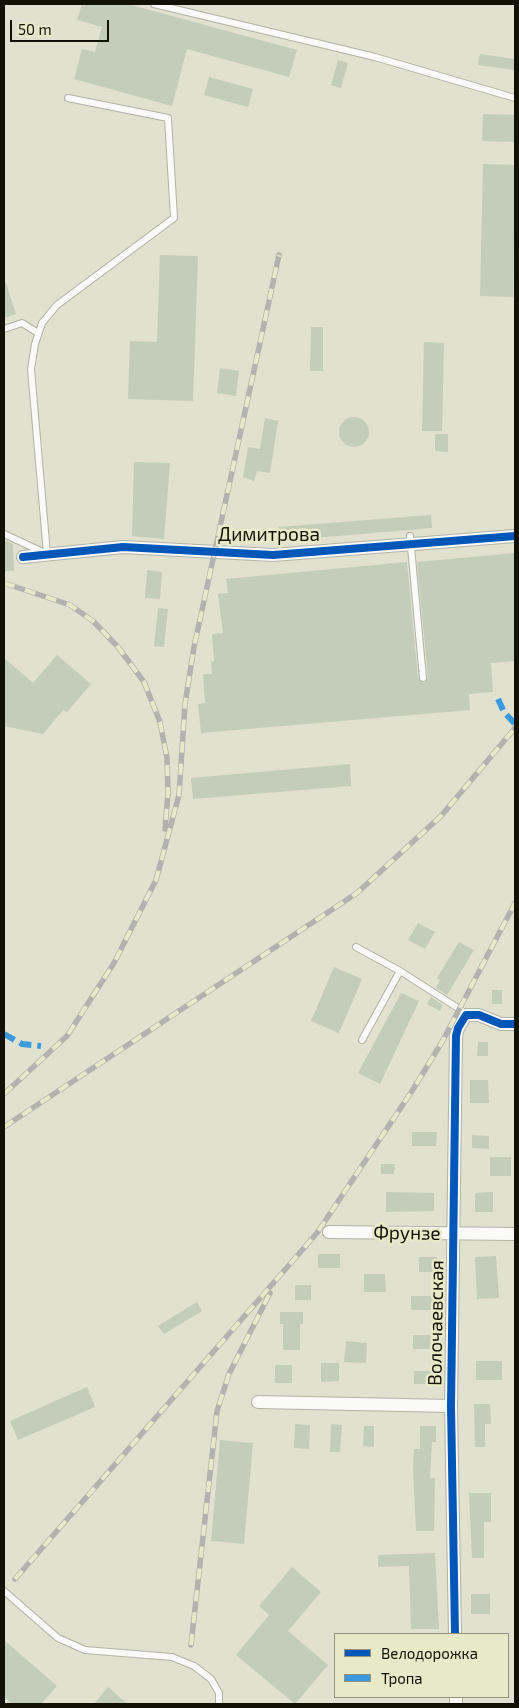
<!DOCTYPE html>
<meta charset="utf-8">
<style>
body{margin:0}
#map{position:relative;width:519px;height:1708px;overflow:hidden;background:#e1e1d0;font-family:"Exo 2",sans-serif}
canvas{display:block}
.frame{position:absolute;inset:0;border:5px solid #111106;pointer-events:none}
.legend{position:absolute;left:334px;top:1633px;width:175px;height:65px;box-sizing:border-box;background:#e7e9c8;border:1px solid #91937a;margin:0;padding:6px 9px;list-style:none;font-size:15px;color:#111106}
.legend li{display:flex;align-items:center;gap:10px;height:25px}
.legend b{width:25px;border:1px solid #91937a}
.scale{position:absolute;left:10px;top:20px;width:99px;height:22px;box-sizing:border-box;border:2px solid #111106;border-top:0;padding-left:6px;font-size:15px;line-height:18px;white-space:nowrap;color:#111106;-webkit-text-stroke:4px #e7e9c8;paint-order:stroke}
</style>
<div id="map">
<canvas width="519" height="1708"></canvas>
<div class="frame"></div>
<ul class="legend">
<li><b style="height:6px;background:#0057b8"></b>Велодорожка</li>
<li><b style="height:6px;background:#3a9add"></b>Тропа</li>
</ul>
<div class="scale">50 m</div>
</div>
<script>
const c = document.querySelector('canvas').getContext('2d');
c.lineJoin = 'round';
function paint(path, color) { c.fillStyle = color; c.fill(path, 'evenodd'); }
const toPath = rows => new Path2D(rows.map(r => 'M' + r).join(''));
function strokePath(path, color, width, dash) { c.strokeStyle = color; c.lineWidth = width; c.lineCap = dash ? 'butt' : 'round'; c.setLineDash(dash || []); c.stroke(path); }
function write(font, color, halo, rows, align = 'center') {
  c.font = font + ' "Exo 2",sans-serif'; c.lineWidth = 5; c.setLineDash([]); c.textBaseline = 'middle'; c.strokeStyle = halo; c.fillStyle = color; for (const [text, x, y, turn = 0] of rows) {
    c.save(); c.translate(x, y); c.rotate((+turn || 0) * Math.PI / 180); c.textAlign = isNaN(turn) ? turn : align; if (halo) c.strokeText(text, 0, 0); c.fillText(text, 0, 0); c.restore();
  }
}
paint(toPath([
 [82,4,128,4,297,50,289,77,187,49,172,106,74,79,82,49,95,52,102,27,77,20],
 [480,54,515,59,515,70,478,65],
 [338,60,348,63,341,88,331,85],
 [209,77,253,89,248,107,204,95],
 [483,114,515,115,515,142,482,141],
 [483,164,515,165,513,297,480,296],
 [160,255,198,256,193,401,128,399,130,341,157,342],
 [4,283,6,283,16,314,4,318],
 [311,327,323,327,323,371,310,371],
 [424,342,444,343,442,431,422,431],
 [220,368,239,371,236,396,217,393],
 '339 432a15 15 0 1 1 30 0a15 15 0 1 1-30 0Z',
 [265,418,278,421,270,473,257,471,254,481,243,477,248,447,260,449],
 [435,434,448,434,448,452,435,451],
 [134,462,170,463,164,539,132,536],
 [431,515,432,528,280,541,279,527],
 [4,540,13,544,14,571,4,571],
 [515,553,515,661,491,663,493,692,469,694,470,710,201,733,198,704,205,703,203,674,212,674,211,662,214,661,212,634,223,633,218,594,228,593,226,579,407,562,418,678,424,683,428,678,417,562],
 [147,570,162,572,160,599,145,598],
 [158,608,168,609,164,647,154,646],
 [57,655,91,684,67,712,63,710,43,734,4,726,4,658,33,683],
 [350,764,351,786,193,799,191,778],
 [418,923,435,932,425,949,408,940],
 [459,942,474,950,447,995,436,988,440,980,437,978],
 [334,967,362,979,339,1033,311,1021],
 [492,990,502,990,502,1004,492,1004],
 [401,993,419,1001,380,1084,358,1073],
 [431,997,443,1005,440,1011,427,1004],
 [478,1042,488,1042,488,1056,477,1056],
 [470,1080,488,1080,489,1103,470,1103],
 [412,1132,437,1132,436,1146,412,1146],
 [472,1135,489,1136,489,1149,472,1148],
 [490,1157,511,1157,511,1176,490,1176],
 [381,1164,395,1164,394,1174,381,1174],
 [386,1192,434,1193,434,1211,386,1212],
 [493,1192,493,1212,475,1212,475,1193],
 [318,1254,340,1254,340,1268,318,1268],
 [496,1256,499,1298,477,1299,475,1257],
 [419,1257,437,1257,436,1272,419,1272],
 [364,1274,385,1274,386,1292,364,1292],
 [295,1285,311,1285,311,1300,295,1300],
 [411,1296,436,1296,436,1310,411,1310],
 [197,1302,202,1311,164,1334,158,1326],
 [280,1312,303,1312,303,1324,300,1324,300,1350,283,1350,283,1324,280,1324],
 [413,1335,438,1335,438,1349,413,1349],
 [346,1341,367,1343,366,1363,344,1362],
 [476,1361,502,1361,502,1380,476,1380],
 [321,1363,339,1363,339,1381,321,1382],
 [275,1365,292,1365,292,1383,275,1383],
 [414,1371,436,1371,436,1384,414,1384],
 [87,1387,95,1407,18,1440,10,1421],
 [474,1404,490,1404,491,1424,485,1424,485,1447,475,1447],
 [295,1424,310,1425,309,1449,294,1448],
 [331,1424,342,1425,340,1452,330,1452],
 [364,1426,374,1426,374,1447,363,1446],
 [420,1426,436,1426,436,1442,432,1442,430,1478,435,1478,434,1531,416,1531,413,1467,414,1449,420,1449],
 [220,1440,253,1443,244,1544,211,1541],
 [469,1493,491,1493,491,1522,484,1522,484,1558,472,1558],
 [435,1553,439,1629,411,1629,409,1566,378,1567,378,1555],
 [292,1567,321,1592,288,1631,328,1665,295,1704,236,1655,269,1615,259,1606],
 [471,1594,490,1594,490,1614,471,1614],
 [4,1640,57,1686,41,1704,12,1704,4,1697],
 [108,1687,128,1704,94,1704]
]), '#c3cdba');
const service = toPath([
 [154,4,375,57,515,98],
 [4,329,22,323,38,333],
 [4,534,47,554,31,369,35,344,42,323,57,305,174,218,168,118,68,98],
 [410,536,423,678],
 [356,947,400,971,461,1010,466,1015],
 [362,1040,400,971],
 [4,1591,58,1638,85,1650,172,1657,194,1666,211,1679,219,1693,219,1704]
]);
const minor = toPath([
 [23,557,123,547,273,555,515,536],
 [329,1232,515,1234],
 [258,1402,451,1406],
 [455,1634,451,1406,456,1036,458,1028,466,1015,479,1015,501,1024,515,1024],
 [456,1697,456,1704]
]);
strokePath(service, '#b2b2a5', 8);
strokePath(minor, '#b2b2a5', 14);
strokePath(service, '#fafaf8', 6);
strokePath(minor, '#fafaf8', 12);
const rail = toPath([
 [4,583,70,605,93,621,118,647,144,682,160,722,167,758,168,793,165,829],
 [4,1094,67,1036,114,963,156,880,179,795,185,704,194,647,279,255],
 [4,1127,357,893,441,816,515,728],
 [15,1579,317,1233,412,1091,442,1042,515,903],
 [191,1645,217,1411,229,1374,270,1293]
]);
strokePath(rail, '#b2b2ae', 5.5);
strokePath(rail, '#e7e9c8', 4, [11]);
strokePath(toPath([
 [498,699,504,712,515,724],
 [4,1034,22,1044,41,1046]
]), '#3a9add', 6, [12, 6]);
strokePath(toPath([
 [23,557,123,547,273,555,515,536],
 [455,1634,451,1406,456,1036,458,1028,466,1015,479,1015,501,1024,515,1024]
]), '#0057b8', 8);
write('19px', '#111106', '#e7e9c8', [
 ["Димитрова",269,535],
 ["Фрунзе",407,1233,1],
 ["Волочаевская",436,1323,-89]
]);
</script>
